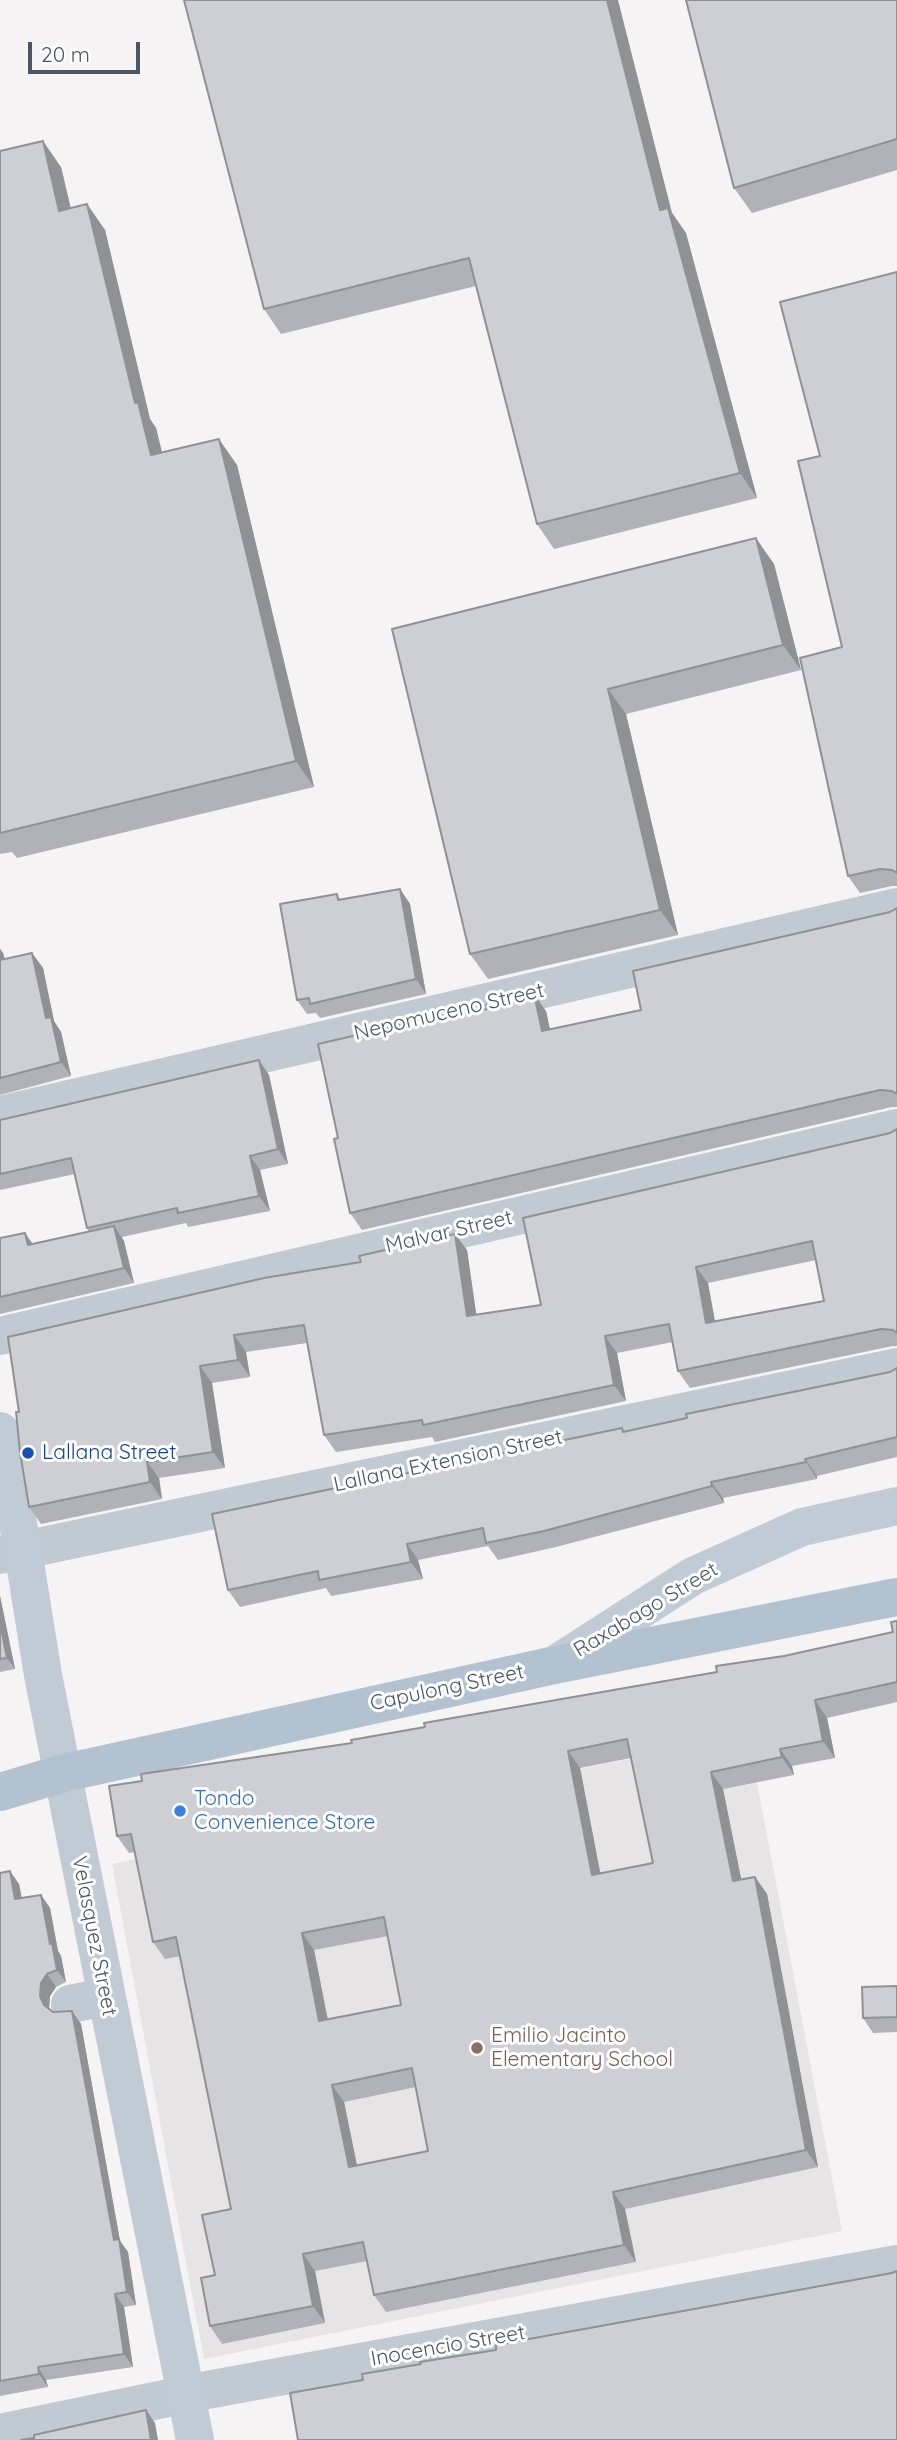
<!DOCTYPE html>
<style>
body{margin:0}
#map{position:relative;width:897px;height:2440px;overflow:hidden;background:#f5f3f3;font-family:Quicksand,sans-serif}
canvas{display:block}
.scale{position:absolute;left:28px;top:42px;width:112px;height:32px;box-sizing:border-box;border:4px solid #4a5661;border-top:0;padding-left:9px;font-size:21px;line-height:24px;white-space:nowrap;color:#4a5661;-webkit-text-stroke:5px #fff;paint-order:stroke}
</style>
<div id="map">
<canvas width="897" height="2440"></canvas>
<div class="scale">20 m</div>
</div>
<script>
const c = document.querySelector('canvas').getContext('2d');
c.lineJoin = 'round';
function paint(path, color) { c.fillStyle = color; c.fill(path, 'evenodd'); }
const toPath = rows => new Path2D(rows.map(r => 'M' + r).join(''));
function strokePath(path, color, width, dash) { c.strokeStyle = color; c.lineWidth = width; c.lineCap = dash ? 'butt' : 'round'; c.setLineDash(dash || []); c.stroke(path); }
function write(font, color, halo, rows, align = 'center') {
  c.font = font + ' Quicksand,sans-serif'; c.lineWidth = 6; c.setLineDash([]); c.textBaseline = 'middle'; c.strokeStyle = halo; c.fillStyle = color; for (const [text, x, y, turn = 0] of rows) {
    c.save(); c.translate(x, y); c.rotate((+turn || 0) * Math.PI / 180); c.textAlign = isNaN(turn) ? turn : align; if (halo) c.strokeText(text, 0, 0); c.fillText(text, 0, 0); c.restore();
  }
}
paint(toPath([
 [748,1735,842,2231,204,2359,112,1864]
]), '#e6e4e5');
strokePath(toPath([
 [0,1115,897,907],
 [0,1336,897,1128],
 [0,1555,897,1367],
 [70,2004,106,1997],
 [0,2433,207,2390,897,2264]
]), '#c1cad2', 38);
strokePath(toPath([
 [0,1431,23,1550,43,1675,195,2440],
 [556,1664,693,1576,802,1527,897,1506]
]), '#c1cbd6', 38);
strokePath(toPath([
 [0,1792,64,1773,555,1665,897,1597]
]), '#b3c2d1', 38);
paint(toPath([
 [184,0,672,213,686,233,757,498,554,549,537,524,476,286,281,334,264,309],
 [897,0,897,170,752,213,734,188],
 [0,151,61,167,71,208,87,204,105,230,150,419,156,428,162,453,237,465,314,787,17,858,12,852,0,854],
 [897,272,897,886,892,886,860,893,848,876,842,647,820,456],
 [774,564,801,670,626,714,678,935,488,979,470,954,392,629],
 [400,889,410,904,426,994,320,1018,316,1013,307,1014,297,1000,337,894,340,899],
 [897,908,897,1107,892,1107,362,1230,350,1213,338,1138,422,1020,424,1023,546,1011,550,1030,641,1010,890,912],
 [0,949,3,953,5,959,32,953,43,968,54,1021,61,1032,71,1076,0,1095],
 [269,1075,288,1164,260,1170,270,1211,188,1227,186,1223,122,1237,124,1241,134,1283,0,1314,0,1238,33,1244,89,1232,87,1228,75,1174,0,1190,0,1120],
 [897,1129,897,1346,893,1346,690,1388,678,1371,673,1342,617,1353,626,1401,435,1442,432,1437,336,1452,324,1435,307,1343,246,1352,250,1377,212,1383,225,1468,159,1478,162,1499,41,1524,29,1507,16,1412,467,1250,476,1315,541,1305],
 [816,1260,824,1301,715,1321,708,1283],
 [897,1368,897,1457,817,1476,817,1479,723,1498,724,1503,556,1547,498,1560,488,1546,418,1560,423,1579,331,1596,326,1588,240,1607,228,1590,622,1428,625,1432,890,1372],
 [0,1596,15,1669,0,1672],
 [897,1621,897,1702,827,1718,835,1758,792,1766,794,1775,723,1789,741,1879,755,1877,767,1894,818,2167,625,2209,636,2262,386,2312,374,2295,367,2261,315,2271,325,2323,222,2344,210,2326,215,2275,231,2209,180,1956,165,1959,153,1942,135,1852,129,1853,117,1836,352,1743,425,1727,717,1672,784,1656,893,1632],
 [631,1758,653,1863,600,1873,580,1768],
 [388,1936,401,2005,328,2019,314,1950],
 [416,2087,428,2151,357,2166,344,2102],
 [0,1873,19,1884,22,1898,41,1895,50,1908,58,1951,61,1956,66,1982,56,1987,50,1996,49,2008,53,2012,72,2011,81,2024,120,2241,128,2252,136,2305,124,2307,133,2367,46,2380,48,2387,0,2396],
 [897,1986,897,2032,873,2033,863,2018]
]), '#b0b2b7');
paint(toPath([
 [607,0,618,0,672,213,686,233,757,498,740,473,660,210],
 [43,141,61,167,77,237,59,211],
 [87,204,105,230,150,419,156,428,169,481,151,455,135,403],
 [219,439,237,465,314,787,296,761],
 [756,538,774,564,801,670,783,645],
 [608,689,626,714,678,935,660,910],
 [400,889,410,904,426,994,416,979],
 [0,949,3,953,8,975,0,964],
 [32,953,43,968,54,1021,61,1032,71,1076,61,1062,46,1018],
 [534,994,546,1011,554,1048,542,1031],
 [259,1060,269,1075,288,1164,278,1149],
 [250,1156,260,1170,270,1211,259,1196],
 [114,1226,124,1241,134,1283,124,1268],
 [25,1233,35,1247,28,1245],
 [455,1234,467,1250,479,1333,467,1316],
 [696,1267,708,1283,718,1339,706,1323],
 [234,1335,246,1352,250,1377,238,1360],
 [605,1336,617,1353,626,1401,614,1385],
 [200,1366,212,1383,225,1468,213,1452],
 [805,1459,817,1476,817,1479,806,1462],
 [147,1462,159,1478,162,1499,150,1482],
 [711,1482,723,1498,724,1503,712,1486],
 [407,1544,418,1560,423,1579,411,1562],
 [0,1596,15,1669,7,1658,0,1623],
 [815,1700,827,1718,835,1758,823,1741],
 [780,1749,792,1766,794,1775,782,1757],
 [568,1751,580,1768,604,1892,592,1875],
 [711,1772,723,1789,745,1898,733,1881],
 [10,1871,19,1884,24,1912,15,1899],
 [755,1877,767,1894,818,2167,806,2150],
 [41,1895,50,1908,58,1951,61,1956,66,1982,57,1970,50,1944],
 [302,1933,314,1950,331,2038,319,2021],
 [47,1974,56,1987,50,1996,49,2009,44,2005,40,1996,41,1983],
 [72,2011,81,2024,120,2241,128,2252,136,2305,127,2292,114,2240],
 [332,2085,344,2102,361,2185,349,2167],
 [613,2192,625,2209,636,2262,624,2245],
 [303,2254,315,2271,325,2323,313,2306],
 [115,2294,124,2307,133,2367,124,2354],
 [38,2367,46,2380,48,2387,39,2374],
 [146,2410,155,2423,158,2440,151,2440]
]), '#909195');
const building = toPath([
 [184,0,607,0,660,210,668,208,740,473,537,524,469,258,264,309,184,0],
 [686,0,897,0,897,139,734,188,686,0],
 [43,141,59,211,87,204,135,403,138,402,151,455,219,439,296,761,0,833,0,151,43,141],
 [897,272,897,873,892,870,880,869,848,876,800,658,842,647,798,461,820,456,780,302,897,272],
 [756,538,783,645,608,689,660,910,470,954,392,629,756,538],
 [400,889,416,979,310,1004,309,998,297,1000,280,904,337,894,338,900,400,889],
 [897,908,897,1094,892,1091,880,1090,350,1213,334,1139,338,1138,318,1044,422,1020,422,1023,487,1009,486,1005,534,994,542,1031,641,1010,633,971,890,912,897,908],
 [32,953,46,1018,51,1017,61,1062,0,1078,0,960,32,953],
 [259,1060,278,1149,250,1156,259,1196,178,1213,177,1208,87,1228,71,1158,0,1174,0,1120,259,1060],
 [897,1129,897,1333,893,1330,881,1329,678,1371,669,1324,605,1336,614,1385,423,1425,422,1420,324,1435,304,1325,234,1335,238,1360,200,1366,213,1452,147,1462,150,1482,29,1507,20,1452,16,1412,19,1412,8,1337,264,1278,361,1262,359,1256,455,1234,467,1316,541,1305,523,1218,890,1133,897,1129],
 [812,1241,824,1301,706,1323,696,1267,812,1241],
 [114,1226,124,1268,0,1297,0,1238,25,1233,28,1245,114,1226],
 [897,1368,897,1437,805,1459,806,1462,711,1482,712,1486,544,1531,486,1543,483,1528,407,1544,411,1562,319,1580,318,1571,228,1590,212,1514,622,1428,623,1432,687,1418,686,1414,890,1372,897,1368],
 [897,1621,897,1682,815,1700,823,1741,780,1749,782,1757,711,1772,733,1881,755,1877,806,2150,613,2192,624,2245,374,2295,363,2242,303,2254,313,2306,210,2326,201,2278,215,2275,202,2215,231,2209,176,1937,153,1942,131,1834,117,1836,109,1786,142,1781,141,1774,352,1743,351,1740,425,1727,424,1723,717,1672,716,1666,784,1656,893,1632,891,1622,897,1621],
 [627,1739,653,1863,592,1875,568,1751,627,1739],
 [384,1917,401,2005,319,2021,302,1933,384,1917],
 [412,2068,428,2151,349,2167,332,2085,412,2068],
 [0,1623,7,1658,0,1659,0,1623],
 [10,1871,15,1899,41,1895,50,1944,52,1943,57,1970,47,1974,41,1983,40,1996,44,2005,53,2012,72,2011,114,2240,119,2239,127,2292,115,2294,124,2354,38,2367,39,2374,0,2381,0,1873,10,1871],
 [897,1986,897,2017,863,2018,862,1987,897,1986],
 [897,2271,897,2440,298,2440,290,2393,363,2380,362,2374,421,2364,420,2362,496,2350,496,2345,892,2273,897,2271],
 [146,2410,151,2440,21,2440,34,2438,34,2435,146,2410]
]);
paint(building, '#cdcfd5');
strokePath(building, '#909195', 2);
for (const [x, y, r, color] of [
 [28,1453,7,"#1a4fb4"],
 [180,1811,7,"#3f7fe0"],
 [477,2048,7,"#8d6e63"]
]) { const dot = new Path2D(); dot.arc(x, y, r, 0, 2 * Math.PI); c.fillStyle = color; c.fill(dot); strokePath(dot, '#fff', 2.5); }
write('21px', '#4a5661', '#fff', [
 ["Nepomuceno Street",449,1012,-13],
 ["Malvar Street",449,1232,-13],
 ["Lallana Extension Street",448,1461,-12],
 ["Raxabago Street",646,1610,-31],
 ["Capulong Street",447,1688,-12],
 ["Velasquez Street",94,1936,79],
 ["Inocencio Street",448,2346,-10]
]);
write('21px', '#164399', '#fff', [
 ["Lallana Street",42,1453]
], 'left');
write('21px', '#366cbe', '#fff', [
 ["Tondo",194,1799],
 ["Convenience Store",194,1823]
], 'left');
write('21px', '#785e54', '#fff', [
 ["Emilio Jacinto",491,2036],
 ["Elementary School",491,2060]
], 'left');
</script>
